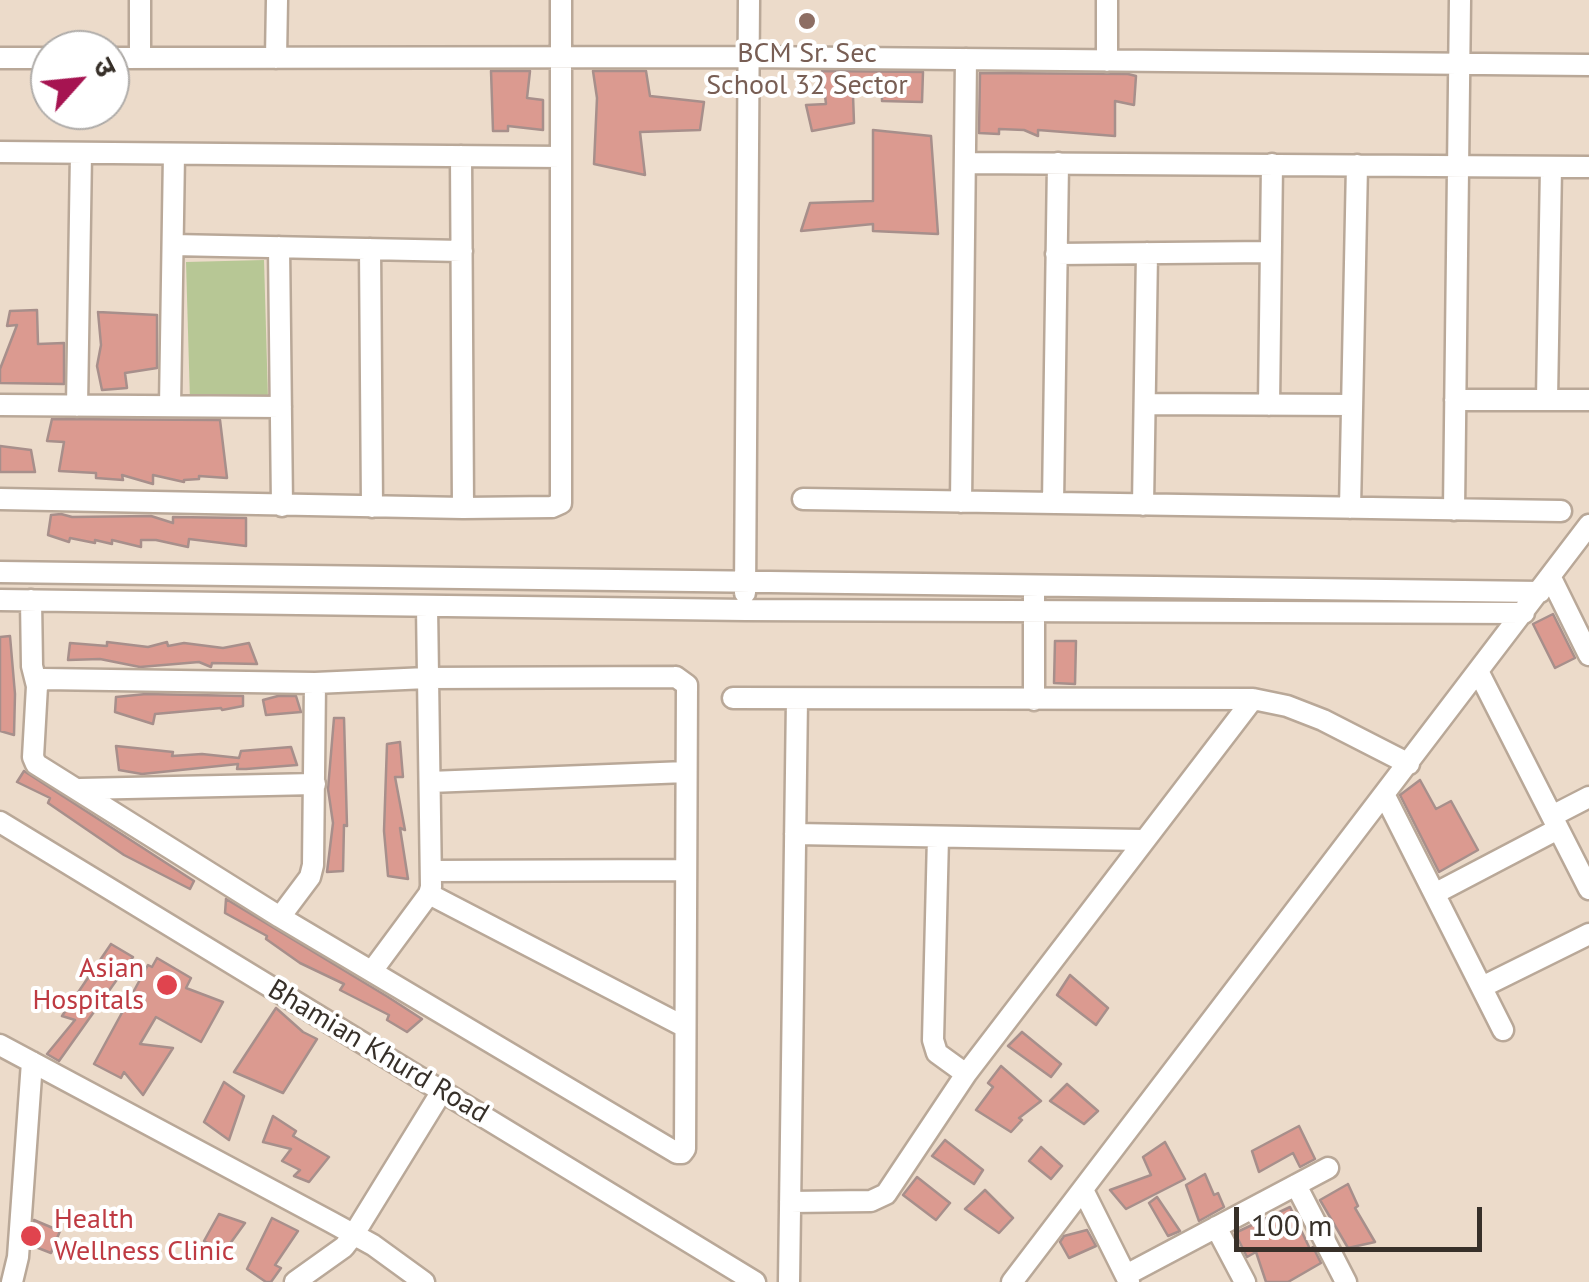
<!DOCTYPE html>
<meta charset="utf-8">
<style>
body{margin:0}
#map{position:relative;width:1589px;height:1282px;overflow:hidden;background:#ecdbca;font-family:"PT Sans","Noto Sans Devanagari",sans-serif}
canvas{display:block}
.north{position:absolute;left:30px;top:30px;width:100px;height:100px;box-sizing:border-box;background:#fff;border:2px solid #afaca9;border-radius:50%;rotate:63deg;font-size:28px;font-weight:700;line-height:40px;text-align:center;color:#373029}
.north::after{content:'';display:block;margin:auto;width:35px;height:45px;background:#a61451;clip-path:polygon(50% 0,100% 100%,50% 72%,0 100%)}
.scale{position:absolute;left:1234px;top:1207px;width:248px;height:45px;box-sizing:border-box;border:5px solid #373029;border-top:0;padding-left:12px;font-size:30px;line-height:35px;white-space:nowrap;color:#373029;-webkit-text-stroke:8px #fff;paint-order:stroke}
</style>
<div id="map">
<canvas width="1589" height="1282"></canvas>
<div class="north">उ</div>
<div class="scale">100 m</div>
</div>
<script>
const c = document.querySelector('canvas').getContext('2d');
c.lineJoin = 'round';
function paint(path, color) { c.fillStyle = color; c.fill(path, 'evenodd'); }
const toPath = rows => new Path2D(rows.map(r => 'M' + r).join(''));
function strokePath(path, color, width, dash) { c.strokeStyle = color; c.lineWidth = width; c.lineCap = dash ? 'butt' : 'round'; c.setLineDash(dash || []); c.stroke(path); }
function write(font, color, halo, rows, align = 'center') {
  c.font = font + ' "PT Sans",sans-serif'; c.lineWidth = 8; c.setLineDash([]); c.textBaseline = 'middle'; c.strokeStyle = halo; c.fillStyle = color; for (const [text, x, y, turn = 0] of rows) {
    c.save(); c.translate(x, y); c.rotate((+turn || 0) * Math.PI / 180); c.textAlign = isNaN(turn) ? turn : align; if (halo) c.strokeText(text, 0, 0); c.fillText(text, 0, 0); c.restore();
  }
}
paint(toPath([
 [264,260,268,399,190,401,186,262]
]), '#b7c795');
const building = toPath([
 [491,71,530,71,527,98,543,100,543,130,508,126,508,131,493,131,491,71],
 [593,71,646,71,650,96,704,102,700,130,640,132,645,175,594,164,597,98,593,71],
 [822,71,923,72,922,102,882,101,882,92,853,95,854,123,812,131,806,105,826,104,822,71],
 [980,73,1128,74,1136,76,1134,105,1115,101,1115,136,1038,130,1038,136,1024,130,999,129,999,134,979,133,980,73],
 [873,130,931,136,938,234,873,231,873,224,801,231,810,203,873,201,873,130],
 [37,310,38,344,64,343,64,384,0,383,0,369,17,325,7,326,10,311,37,310],
 [98,312,157,315,157,368,125,373,127,388,102,390,97,366,101,345,98,312],
 [52,419,220,420,227,478,199,476,199,479,184,480,184,482,153,475,153,484,122,475,123,480,96,478,96,473,59,471,64,442,47,441,52,419],
 [0,446,31,450,35,472,0,472,0,446],
 [61,514,72,517,151,516,173,523,173,517,246,518,246,546,189,539,188,547,156,540,141,540,141,547,112,540,112,544,95,540,95,543,70,538,69,542,48,535,51,515,61,514],
 [1553,614,1575,658,1555,668,1533,624,1553,614],
 [10,636,15,694,14,735,0,731,0,637,10,636],
 [1055,641,1076,641,1075,684,1054,683,1055,641],
 [107,642,148,647,167,642,168,646,184,643,223,648,249,643,257,664,212,663,211,667,199,662,140,667,100,659,68,660,70,643,107,646,107,642],
 [146,694,243,696,243,706,222,710,221,708,155,714,153,724,115,712,116,697,146,694],
 [278,696,296,696,301,712,266,715,263,700,278,696],
 [334,718,344,718,347,826,344,825,343,871,327,872,333,823,328,789,334,718],
 [400,742,403,777,395,777,405,830,400,828,408,879,388,876,384,831,387,744,400,742],
 [116,746,173,752,172,756,202,754,239,758,241,751,291,747,297,765,246,769,237,769,238,764,142,774,119,770,116,746],
 [24,771,194,881,190,889,124,855,48,803,50,798,17,782,24,771],
 [1420,780,1436,809,1451,801,1478,850,1439,872,1400,795,1420,780],
 [226,899,388,997,422,1019,407,1032,387,1020,389,1015,340,990,344,984,300,963,266,939,267,936,225,913,226,899],
 [111,944,133,957,59,1061,47,1054,75,1020,62,1016,111,944],
 [157,958,191,978,186,988,223,1002,201,1042,156,1017,140,1044,173,1048,143,1095,124,1072,121,1078,94,1064,148,965,152,967,157,958],
 [1070,975,1108,1008,1096,1025,1057,995,1070,975],
 [276,1008,303,1032,317,1039,283,1093,234,1072,276,1008],
 [1022,1032,1061,1064,1051,1077,1008,1046,1022,1032],
 [1001,1066,1041,1101,1019,1118,1022,1120,1011,1132,976,1110,993,1087,988,1083,1001,1066],
 [224,1082,244,1096,229,1140,204,1122,224,1082],
 [1067,1084,1098,1111,1084,1124,1050,1101,1067,1084],
 [273,1116,296,1131,293,1136,329,1157,309,1182,294,1176,300,1170,282,1161,291,1149,263,1142,273,1116],
 [1299,1126,1315,1159,1300,1167,1293,1153,1259,1172,1252,1151,1299,1126],
 [945,1140,983,1170,974,1184,932,1156,945,1140],
 [1165,1142,1185,1179,1126,1209,1110,1190,1151,1175,1143,1157,1165,1142],
 [1041,1147,1062,1166,1051,1179,1029,1161,1041,1147],
 [1205,1174,1214,1195,1218,1193,1224,1207,1199,1221,1186,1185,1205,1174],
 [917,1177,950,1203,936,1220,903,1195,917,1177],
 [1348,1184,1358,1206,1355,1208,1375,1242,1348,1248,1320,1200,1348,1184],
 [985,1190,1013,1218,999,1233,965,1209,985,1190],
 [1157,1197,1180,1231,1168,1236,1149,1203,1157,1197],
 [1290,1207,1310,1249,1313,1247,1321,1263,1288,1282,1266,1282,1256,1252,1247,1257,1235,1233,1290,1207],
 [219,1214,245,1223,224,1252,204,1241,219,1214],
 [272,1218,298,1231,275,1265,281,1268,271,1282,266,1282,247,1269,272,1218],
 [34,1220,60,1231,51,1253,33,1246,34,1220],
 [1087,1230,1096,1246,1069,1258,1060,1242,1064,1236,1087,1230]
]);
paint(building, '#db9a90');
strokePath(building, '#a78f8b', 2.5);
const minor = toPath([
 [0,58,50,58],
 [110,58,747,57,1589,65],
 [140,58,140,0],
 [276,58,277,0],
 [1107,61,1107,0],
 [0,152,561,157],
 [461,156,463,508],
 [965,163,1589,167],
 [173,245,462,251],
 [279,247,282,506],
 [370,249,372,507],
 [1056,254,1271,252],
 [1547,399,1551,167],
 [1455,400,1589,400],
 [1146,404,1352,405],
 [0,405,281,407],
 [1269,405,1272,164],
 [77,406,81,153],
 [170,406,174,154],
 [0,499,463,508,552,507,561,503,561,0],
 [803,499,1561,511],
 [961,502,966,59],
 [1053,503,1058,163],
 [1143,505,1147,253],
 [1350,508,1357,165],
 [1454,510,1460,0],
 [0,572,1540,592],
 [1551,578,1589,655],
 [745,593,749,0],
 [1034,596,1034,700],
 [0,600,745,610,1524,613],
 [31,600,32,666,37,686],
 [1479,673,1589,889],
 [676,677,687,685,685,1149,682,1153,677,1153,280,917,36,764,33,757,37,686,43,679,315,683,427,678,676,677],
 [733,698,1253,699,966,1074,886,1194,871,1201,790,1202],
 [1253,699,1287,706,1323,720,1409,764],
 [430,782,686,772],
 [80,789,315,784],
 [1385,796,1503,1030],
 [1552,816,1589,797],
 [0,822,755,1282],
 [795,834,1142,840],
 [938,837,933,1040,937,1053,966,1074],
 [431,871,685,870],
 [1436,893,1558,829],
 [429,894,685,1027],
 [280,917,310,877,313,865,315,683],
 [372,971,429,894,431,887,427,606],
 [1482,987,1589,934],
 [0,1045,331,1222,373,1245,424,1282],
 [1296,1185,1346,1282],
 [1083,1190,1129,1282],
 [1216,1227,1245,1282],
 [1126,1275,1328,1168],
 [12,1282,18,1257,32,1062],
 [295,1282,344,1247,354,1234,442,1091],
 [789,1282,797,699],
 [1012,1282,1589,525]
]);
strokePath(minor, '#b9a898', 25);
strokePath(minor, '#fff', 20);
for (const [x, y, r, color] of [
 [807,21,10,"#8d6e63"],
 [167,985,12,"#e0444e"],
 [31,1236,12,"#e0444e"]
]) { const dot = new Path2D(); dot.arc(x, y, r, 0, 2 * Math.PI); c.fillStyle = color; c.fill(dot); strokePath(dot, '#fff', 4); }
write('28px', '#785e54', '#fff', [
 ["BCM Sr. Sec",807,54],
 ["School 32 Sector",807,86]
]);
write('28px', '#be3a42', '#fff', [
 ["Asian",144,969],
 ["Hospitals",144,1001],
 ["Health",54,1220,"left"],
 ["Wellness Clinic",54,1252,"left"]
], 'right');
write('28px', '#373029', '#fff', [
 ["Bhamian Khurd Road",378,1052,31]
]);
</script>
